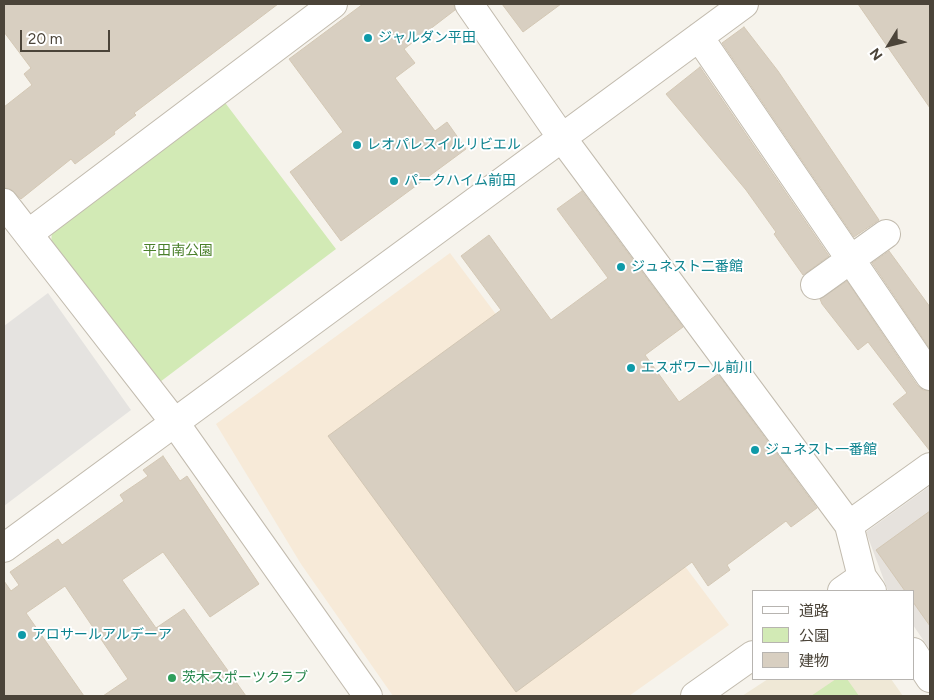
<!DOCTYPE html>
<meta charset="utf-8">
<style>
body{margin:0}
#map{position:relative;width:934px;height:700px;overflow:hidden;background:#f6f3ec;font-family:Figtree,"Noto Sans JP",sans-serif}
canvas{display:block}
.frame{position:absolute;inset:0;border:5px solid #4b4439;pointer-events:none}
.legend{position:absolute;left:752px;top:590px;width:162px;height:90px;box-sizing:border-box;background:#fff;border:1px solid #b7b4b0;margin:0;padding:6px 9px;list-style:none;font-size:15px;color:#4b4439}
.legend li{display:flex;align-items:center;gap:10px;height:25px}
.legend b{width:25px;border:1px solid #b7b4b0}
.north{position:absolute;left:864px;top:20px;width:50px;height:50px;-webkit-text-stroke:4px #fff;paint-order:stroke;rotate:234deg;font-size:14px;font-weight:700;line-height:20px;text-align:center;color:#4b4439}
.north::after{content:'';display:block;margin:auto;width:18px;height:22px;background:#4b4439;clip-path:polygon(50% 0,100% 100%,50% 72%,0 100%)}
.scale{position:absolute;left:20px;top:30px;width:90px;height:22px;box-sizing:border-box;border:2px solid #4b4439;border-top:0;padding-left:6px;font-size:15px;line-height:18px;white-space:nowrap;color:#4b4439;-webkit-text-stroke:4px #fff;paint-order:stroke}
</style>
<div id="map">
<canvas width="934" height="700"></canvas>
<div class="frame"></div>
<ul class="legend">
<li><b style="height:6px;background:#fff"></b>道路</li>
<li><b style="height:14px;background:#d2eab5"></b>公園</li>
<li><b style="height:14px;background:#d8cfc1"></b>建物</li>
</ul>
<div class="north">N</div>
<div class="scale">20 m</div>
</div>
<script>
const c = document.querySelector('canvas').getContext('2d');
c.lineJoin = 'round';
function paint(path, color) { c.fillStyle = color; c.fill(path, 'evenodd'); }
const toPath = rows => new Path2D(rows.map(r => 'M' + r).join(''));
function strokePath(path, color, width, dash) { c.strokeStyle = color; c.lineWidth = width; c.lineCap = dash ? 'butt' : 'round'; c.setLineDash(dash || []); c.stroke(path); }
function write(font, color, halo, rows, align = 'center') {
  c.font = font + ' Figtree,"Noto Sans JP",sans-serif'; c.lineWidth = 4; c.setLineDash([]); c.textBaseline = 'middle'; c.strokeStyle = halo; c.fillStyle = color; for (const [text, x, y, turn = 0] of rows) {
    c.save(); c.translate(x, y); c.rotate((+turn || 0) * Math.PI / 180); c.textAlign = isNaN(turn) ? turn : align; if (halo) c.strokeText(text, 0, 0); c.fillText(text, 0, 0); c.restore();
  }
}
paint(toPath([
 [450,253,729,625,629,696,393,696,301,564,216,424]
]), '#f7ead8');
paint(toPath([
 [930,486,930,650,913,625,913,591,888,591,866,532]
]), '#e6e2dd');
paint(toPath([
 [768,679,891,679,903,696,742,696]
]), '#efe8d6');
paint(toPath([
 [223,100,336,249,156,385,51,246,52,229],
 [836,679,847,679,859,696,811,696]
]), '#d2eab5');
paint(toPath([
 [48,293,131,410,4,506,4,326]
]), '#e5e3e0');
const building = toPath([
 [4,4,278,4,134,113,136,115,114,132,115,134,75,164,71,159,21,199,10,189,4,188,4,107,32,85,24,74,31,68,4,32,4,4],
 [363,4,454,4,455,10,404,49,415,63,395,78,435,131,447,122,466,149,341,241,290,172,343,132,289,59,363,4],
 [502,4,561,4,523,32,502,4],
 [858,4,930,4,930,108,858,4],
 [744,27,778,71,879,220,854,237,722,43,744,27],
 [700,67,829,256,803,275,774,234,776,232,746,190,666,94,700,67],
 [582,191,683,327,645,355,679,402,718,374,817,508,791,527,786,521,727,565,730,570,708,586,692,562,516,692,328,436,501,310,461,256,489,235,551,320,608,278,557,209,582,191],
 [889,251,930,307,930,349,872,263,889,251],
 [847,281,917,385,923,390,930,391,930,451,893,404,907,393,868,342,858,350,822,304,820,299,847,281],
 [163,456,180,481,187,476,259,584,210,617,163,552,122,580,156,628,184,609,246,696,103,696,128,679,65,586,26,613,84,696,4,696,4,581,11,591,19,585,10,572,58,539,62,545,124,501,120,495,148,476,143,470,163,456],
 [930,511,930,626,913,602,913,591,905,591,876,550,930,511]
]);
paint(building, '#d8cfc1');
strokePath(building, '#d3c7b4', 1);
const minor = toPath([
 [469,4,562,138,849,525,862,577],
 [699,37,930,376],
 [4,203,175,423,368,696],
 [28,234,333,4],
 [815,285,886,234],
 [849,525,930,467],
 [4,548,744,4],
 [842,591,862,577,872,591],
 [913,652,930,678],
 [695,696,753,655]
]);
strokePath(minor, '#c2bbae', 30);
strokePath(minor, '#fff', 28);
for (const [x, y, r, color] of [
 [368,38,5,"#0f9aa8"],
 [357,145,5,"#0f9aa8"],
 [394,181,5,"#0f9aa8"],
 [621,267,5,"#0f9aa8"],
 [631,368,5,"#0f9aa8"],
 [755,450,5,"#0f9aa8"],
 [22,635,5,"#0f9aa8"],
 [172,678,5,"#2e9e5b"]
]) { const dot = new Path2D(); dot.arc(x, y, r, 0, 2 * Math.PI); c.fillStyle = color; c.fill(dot); strokePath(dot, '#fff', 2); }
write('14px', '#0d838f', '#fff', [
 ["ジャルダン平田",378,38],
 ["レオパレスイルリビエル",367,145],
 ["パークハイム前田",404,181],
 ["ジュネスト二番館",631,267],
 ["エスポワール前川",641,368],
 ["ジュネスト一番館",765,450],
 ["アロサールアルデーア",32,635]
], 'left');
write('14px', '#4a7f2a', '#fff', [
 ["平田南公園",178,251]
]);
write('14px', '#27864d', '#fff', [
 ["茨木スポーツクラブ",182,678]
], 'left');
</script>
